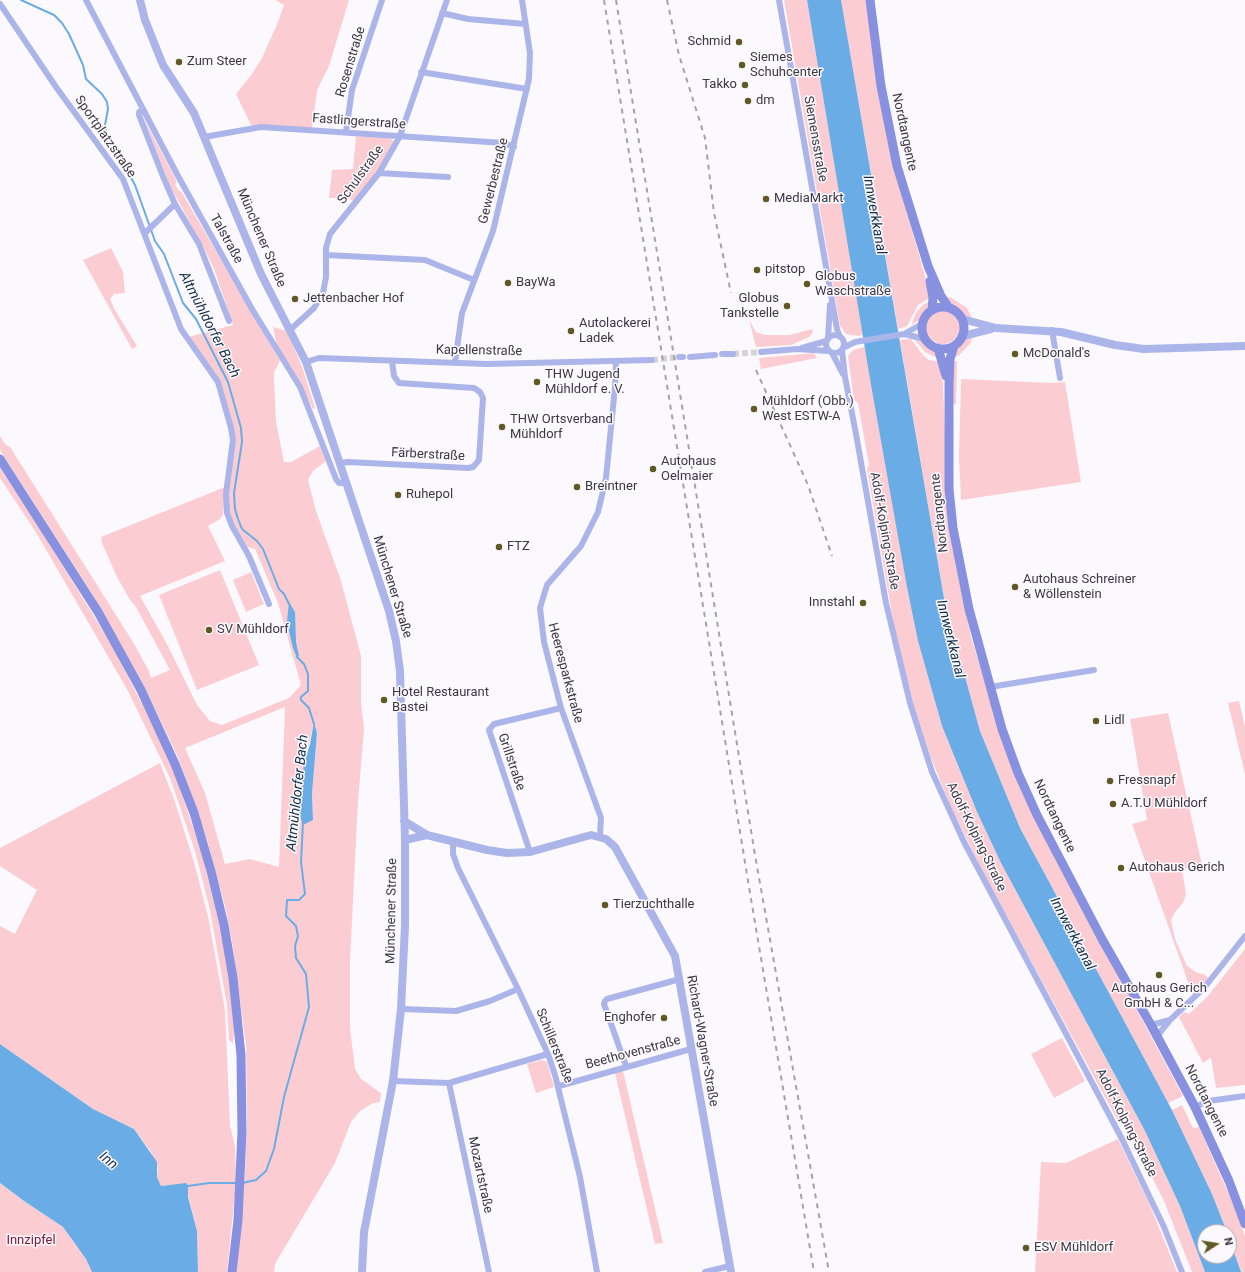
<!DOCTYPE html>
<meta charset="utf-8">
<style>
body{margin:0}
#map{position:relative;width:1245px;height:1272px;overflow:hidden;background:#fcf9fe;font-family:Roboto,sans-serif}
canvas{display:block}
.north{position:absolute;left:1197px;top:1224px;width:40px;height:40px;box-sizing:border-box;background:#fcf9fe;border:1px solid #afacb2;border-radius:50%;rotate:78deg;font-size:11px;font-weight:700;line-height:16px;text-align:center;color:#3c3840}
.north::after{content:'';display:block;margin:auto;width:14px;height:18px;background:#605925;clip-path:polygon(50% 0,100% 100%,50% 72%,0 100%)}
</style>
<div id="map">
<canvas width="1245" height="1272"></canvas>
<div class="north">N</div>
</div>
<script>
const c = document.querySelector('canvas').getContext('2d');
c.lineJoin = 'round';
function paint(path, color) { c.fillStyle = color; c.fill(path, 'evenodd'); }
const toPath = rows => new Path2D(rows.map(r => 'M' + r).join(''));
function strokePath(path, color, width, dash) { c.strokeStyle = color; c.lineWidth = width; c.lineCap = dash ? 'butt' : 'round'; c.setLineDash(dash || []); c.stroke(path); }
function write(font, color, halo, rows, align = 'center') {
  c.font = font + ' Roboto,sans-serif'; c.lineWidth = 3; c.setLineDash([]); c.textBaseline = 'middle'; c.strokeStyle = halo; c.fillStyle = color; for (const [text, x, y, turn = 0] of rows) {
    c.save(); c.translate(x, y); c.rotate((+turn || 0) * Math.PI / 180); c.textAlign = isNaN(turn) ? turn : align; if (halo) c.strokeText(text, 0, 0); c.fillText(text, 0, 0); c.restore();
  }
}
paint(toPath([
 [275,0,349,0,329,66,317,90,312,128,251,125,236,94,252,74,262,58,278,22,284,5],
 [784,0,807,0,863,335,858,336,846,334,840,326],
 [841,0,866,0,892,160,931,297,918,305,907,326,898,329],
 [144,119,177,182,175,184,179,191,181,191,280,361,274,372,274,378,276,422,284,462,291,462,320,446,326,461,313,471,308,480,316,511,341,581,361,656,361,702,364,729,358,801,350,961,350,1028,355,1069,361,1079,381,1093,380,1102,371,1104,360,1111,351,1122,335,1163,275,1264,274,1272,236,1272,245,1174,247,1120,246,1045,232,941,225,906,207,840,178,757,143,684,91,592,0,450,0,436,5,444,10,447,133,642,149,671,151,678,170,670,136,607,130,600,117,577,102,543,101,537,225,487,223,515,220,519,208,526,225,561,140,596,168,646,197,705,210,721,222,725,289,698,301,685,278,603,255,549,247,547,230,516,227,505,232,424,223,389,188,337,233,325,214,269,205,250,170,186],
 [285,707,279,867,250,859,225,864,205,793,185,748],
 [314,723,317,733,312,794,313,820,300,816,300,802,304,763],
 [356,136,391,138,394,142,377,171,354,201,347,198,329,198,332,170,353,169],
 [111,248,123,272,125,293,114,294,110,299,115,310,137,346,132,349,83,260],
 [950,297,967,308,973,320,965,317,960,310,947,303,944,298],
 [931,301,921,319,912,325,914,317,918,310,924,304],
 '926 327a17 17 0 1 1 34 0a17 17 0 1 1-34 0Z',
 [749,320,756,332,765,335,790,335,812,329,813,332,809,337,791,345,756,347],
 [273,327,287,331,303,369,315,408,313,409,292,368,277,346],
 [973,334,970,344,958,356,953,357,964,340],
 [911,339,923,355,929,360,940,362,943,382,948,517,959,581,971,637,1002,738,1093,928,1183,1096,1168,1103,1020,828,980,731,945,604,900,340],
 [914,339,921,340,935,350,937,358,925,352],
 [865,347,918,641,942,726,977,812,1001,863,1145,1131,1180,1206,1205,1272,1192,1272,1164,1201,1130,1134,1124,1123,1119,1123,986,878,951,807,931,758,914,707,896,637,867,469,869,465,858,403,854,400,848,356,853,350],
 [814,353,817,358,761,369,759,358],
 [952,361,957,361,957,363,956,406,955,403,953,406],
 [961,379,1053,383,1065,382,1081,482,961,500,959,457],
 [0,468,40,529,111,644,155,729,177,780,202,854,220,928,228,970,234,1030,233,1044,229,1040,227,1005,210,910,195,851,170,778,128,691,37,534,0,478],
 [220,570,259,665,197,690,159,595],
 [251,572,264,604,246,612,233,580],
 [1239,701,1245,727,1245,774,1228,703],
 [1168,713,1202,865,1182,869,1186,894,1183,903,1175,912,1171,920,1175,939,1187,966,1197,973,1204,974,1209,979,1193,996,1132,824,1147,820,1130,719],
 [160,763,175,802,194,862,208,916,225,1010,230,1126,235,1146,236,1183,227,1272,198,1272,197,1231,187,1191,173,1185,161,1186,157,1177,158,1169,151,1152,134,1129,93,1109,0,1044,0,926,15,934,37,890,0,866,0,848],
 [1245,949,1245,1085,1216,1088,1211,1058,1203,1063,1179,1017,1184,1012,1189,1014,1208,996],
 [1062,1038,1085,1081,1054,1098,1031,1054],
 [542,1060,547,1062,554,1087,536,1093,527,1064],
 [623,1071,663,1243,655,1244,615,1073],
 [1182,1105,1193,1128,1199,1127,1234,1206,1245,1236,1245,1272,1241,1272,1229,1238,1229,1232,1227,1232,1212,1194,1172,1110],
 [1118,1139,1149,1203,1177,1272,1035,1272,1041,1162,1066,1163],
 [0,1183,24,1201,63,1227,86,1259,92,1272,0,1272]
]), '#fbcdd3');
paint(toPath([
 [807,0,841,0,945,604,980,731,1020,828,1172,1110,1212,1194,1227,1232,1205,1232,1205,1256,1229,1256,1229,1238,1241,1272,1205,1272,1180,1206,1145,1131,1001,863,977,812,942,726,918,641,907,587,870,379],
 [289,602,295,612,296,642,299,656,297,658,293,648,287,622],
 [314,722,317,733,312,794,313,820,303,825,300,816,300,802,304,763,310,744],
 [0,1044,93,1109,134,1129,157,1162,157,1177,161,1186,186,1183,188,1186,188,1197,197,1231,198,1272,92,1272,86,1259,63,1227,24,1201,0,1183]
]), '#69ace6');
strokePath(toPath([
 [21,0,54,15,62,23,69,34,83,65,86,79,102,94,107,102,108,109,105,125,106,133,135,185,155,241,164,254,183,303,196,319,228,382,241,428,242,442,234,493,235,509,238,519,242,529,257,541,263,549,279,589,284,594,289,604],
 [297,657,304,664,308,674,308,691,301,697,301,700,309,708,314,724],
 [242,1183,256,1180,266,1171,274,1149,284,1097,309,1007,306,974,296,958,295,946,298,936,296,926,286,916,287,900,299,900,305,894,301,862,303,823],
 [188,1186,209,1183,237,1183]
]), '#69ace6', 2);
strokePath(toPath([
 [733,354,761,352],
 [652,360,679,357]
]), '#d6d2d8', 6, [6, 3]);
strokePath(toPath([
 [86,0,178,176,252,309,300,387,336,479,339,483,347,483],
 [779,0,837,329,840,337],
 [0,4,56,87,123,179,181,329,218,382,231,428,233,440,226,494,227,513,232,526,249,556,269,604],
 [442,13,468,19,525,24],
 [421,72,527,89],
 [142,110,139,112,139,115,164,179,175,204,199,244,229,321],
 [346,132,352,90,382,0],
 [204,137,261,127,504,143,514,147],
 [379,173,448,177],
 [145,233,175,204],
 [326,255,425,260,474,280],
 [291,329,314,308,323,293,326,277,326,248,330,234,379,173,400,136,447,0],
 [1052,330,1060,378],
 [904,334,925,339],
 '826 344a9 9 0 1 1 18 0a9 9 0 1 1-18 0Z',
 [828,339,830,305],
 [802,348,826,341],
 [843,348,855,342,904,334,922,324],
 [842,350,845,377,856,434,886,603,910,703,932,772,964,842,1122,1139,1164,1227,1182,1272],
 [761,352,797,349,829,351],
 [832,353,843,374],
 [722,354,733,354],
 [679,357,683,357],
 [690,357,715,355],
 [306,362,319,358,487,364,652,360],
 [455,362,462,313,493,231,529,79,530,53,522,0],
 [340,463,348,462,468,468,473,467,479,460,483,398,480,392,474,388,399,383,394,376,392,361],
 [990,687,1094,670],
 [600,836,601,818,561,708,544,642,540,608,547,585,581,546,598,512,606,478,615,387,616,362],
 [453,842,453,854,458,868,518,989,548,1054,555,1075,580,1177,597,1272],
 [530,852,489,730,494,724,561,708],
 [401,1009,456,1011,490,1001,518,989],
 [1151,1025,1170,1020],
 [1157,1036,1170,1020,1204,988,1245,936],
 [626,1066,604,1004,605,1001,607,999,680,979],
 [393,1081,449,1083,548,1054],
 [449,1083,489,1272],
 [559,1086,691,1049],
 [1195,1107,1208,1101,1245,1096],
 [705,1272,730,1266]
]), '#acb5ea', 6);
strokePath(toPath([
 [140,0,145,20,163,65,194,113,261,274,306,362,389,611,396,641,400,671,405,840,405,926,401,1009,393,1081,364,1232,362,1272],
 [962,319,996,328,1061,332,1115,345,1144,349,1245,346],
 [963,336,991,329],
 [404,821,427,835,487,850,507,853,530,852,591,835,606,839,615,847,675,956,731,1272],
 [405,840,427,835]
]), '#acb5ea', 8);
strokePath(toPath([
 [870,0,881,86,897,166,928,266,941,296,949,308],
 [930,281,933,298,932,310],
 '922 328a21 21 0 1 1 42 0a21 21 0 1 1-42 0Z',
 [954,346,950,359,949,385,949,489,953,528,969,609,1002,729,1018,773,1037,815,1102,939,1151,1025,1195,1107,1229,1181,1245,1224],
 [938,348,946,376],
 [0,459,98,612,141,690,175,764,194,813,211,871,224,925,233,978,241,1055,242,1132,238,1220,232,1272]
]), '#8791df', 9);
strokePath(toPath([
 [604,0,750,893,814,1272],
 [616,0,755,855,829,1272],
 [667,0,679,55,705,138,714,213,731,293],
 [756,370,808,485,832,556]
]), '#a4a1a7', 2, [5, 5]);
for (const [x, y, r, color] of [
 [739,42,4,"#605925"],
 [179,62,4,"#605925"],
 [742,65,4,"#605925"],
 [745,85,4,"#605925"],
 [748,101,4,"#605925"],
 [766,199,4,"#605925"],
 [757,270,4,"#605925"],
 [508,283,4,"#605925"],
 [807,284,4,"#605925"],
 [295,299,4,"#605925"],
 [787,306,4,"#605925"],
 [571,331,4,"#605925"],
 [1015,354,4,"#605925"],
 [537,382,4,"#605925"],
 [754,409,4,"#605925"],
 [502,427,4,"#605925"],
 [653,469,4,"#605925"],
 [577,487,4,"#605925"],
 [398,495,4,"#605925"],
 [499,547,4,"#605925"],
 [1015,587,4,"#605925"],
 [863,603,4,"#605925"],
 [209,630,4,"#605925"],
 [384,700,4,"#605925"],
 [1096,721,4,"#605925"],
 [1110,781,4,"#605925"],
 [1113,804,4,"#605925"],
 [1121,868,4,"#605925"],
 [605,905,4,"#605925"],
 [1159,975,4,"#605925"],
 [664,1018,4,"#605925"],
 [1026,1248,4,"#605925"]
]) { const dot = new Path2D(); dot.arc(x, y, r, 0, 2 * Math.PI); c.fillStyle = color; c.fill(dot); strokePath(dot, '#fcf9fe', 1.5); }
write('13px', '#3c3840', '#fcf9fe', [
 ["Schmid",731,42,"right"],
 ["Siemes",750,58],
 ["Schuhcenter",750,73],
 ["Zum Steer",187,62],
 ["Takko",737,85,"right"],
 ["dm",756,101],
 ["MediaMarkt",774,199],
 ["pitstop",765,270],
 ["Globus",815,277],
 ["Waschstraße",815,292],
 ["BayWa",516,283],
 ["Jettenbacher Hof",303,299],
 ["Globus",779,299,"right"],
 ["Tankstelle",779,314,"right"],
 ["Autolackerei",579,324],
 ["Ladek",579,339],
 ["McDonald's",1023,354],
 ["THW Jugend",545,375],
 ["Mühldorf e. V.",545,390],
 ["Mühldorf (Obb.)",762,402],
 ["West ESTW-A",762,417],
 ["THW Ortsverband",510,420],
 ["Mühldorf",510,435],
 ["Autohaus",661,462],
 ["Oelmaier",661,477],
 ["Breintner",585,487],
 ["Ruhepol",406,495],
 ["FTZ",507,547],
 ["Autohaus Schreiner",1023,580],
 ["& Wöllenstein",1023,595],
 ["Innstahl",855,603,"right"],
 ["SV Mühldorf",217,630],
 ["Hotel Restaurant",392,693],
 ["Bastei",392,708],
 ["Lidl",1104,721],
 ["Fressnapf",1118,781],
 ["A.T.U Mühldorf",1121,804],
 ["Autohaus Gerich",1129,868],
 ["Tierzuchthalle",613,905],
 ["Autohaus Gerich",1159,989,"center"],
 ["GmbH & C...",1159,1004,"center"],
 ["Enghofer",656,1018,"right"],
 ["ESV Mühldorf",1034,1248]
], 'left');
write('13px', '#3c3840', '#fcf9fe', [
 ["Rosenstraße",351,62,-73],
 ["Fastlingerstraße",359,122,4],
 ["Nordtangente",904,132,78],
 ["Sportplatzstraße",105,137,55],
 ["Siemensstraße",815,139,80],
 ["Schulstraße",361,175,-54],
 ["Gewerbestraße",494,181,-76],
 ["Münchener Straße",261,238,67],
 ["Talstraße",226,239,61],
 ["Kapellenstraße",479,351,1],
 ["Färberstraße",428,455,3],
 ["Nordtangente",940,513,-96],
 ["Adolf-Kolping-Straße",884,531,80],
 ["Münchener Straße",392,587,73],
 ["Heeresparkstraße",565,673,75],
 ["Grillstraße",511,762,71],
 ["Nordtangente",1054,816,64],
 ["Adolf-Kolping-Straße",976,837,64],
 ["Münchener Straße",392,911,-89],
 ["Richard-Wagner-Straße",702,1041,80],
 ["Schillerstraße",554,1046,68],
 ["Beethovenstraße",633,1053,-15],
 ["Nordtangente",1206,1101,63],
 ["Adolf-Kolping-Straße",1126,1123,63],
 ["Mozartstraße",480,1175,78]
]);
write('13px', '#811836', '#fcf9fe', [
 ["Innzipfel",31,1241]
]);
write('italic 14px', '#122f47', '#fcf9fe', [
 ["Innwerkkanal",874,215,80],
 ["Altmühldorfer Bach",209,325,63],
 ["Innwerkkanal",950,639,76],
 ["Altmühldorfer Bach",298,793,-84],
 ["Innwerkkanal",1072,934,62],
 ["Inn",108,1161,39]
]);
</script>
